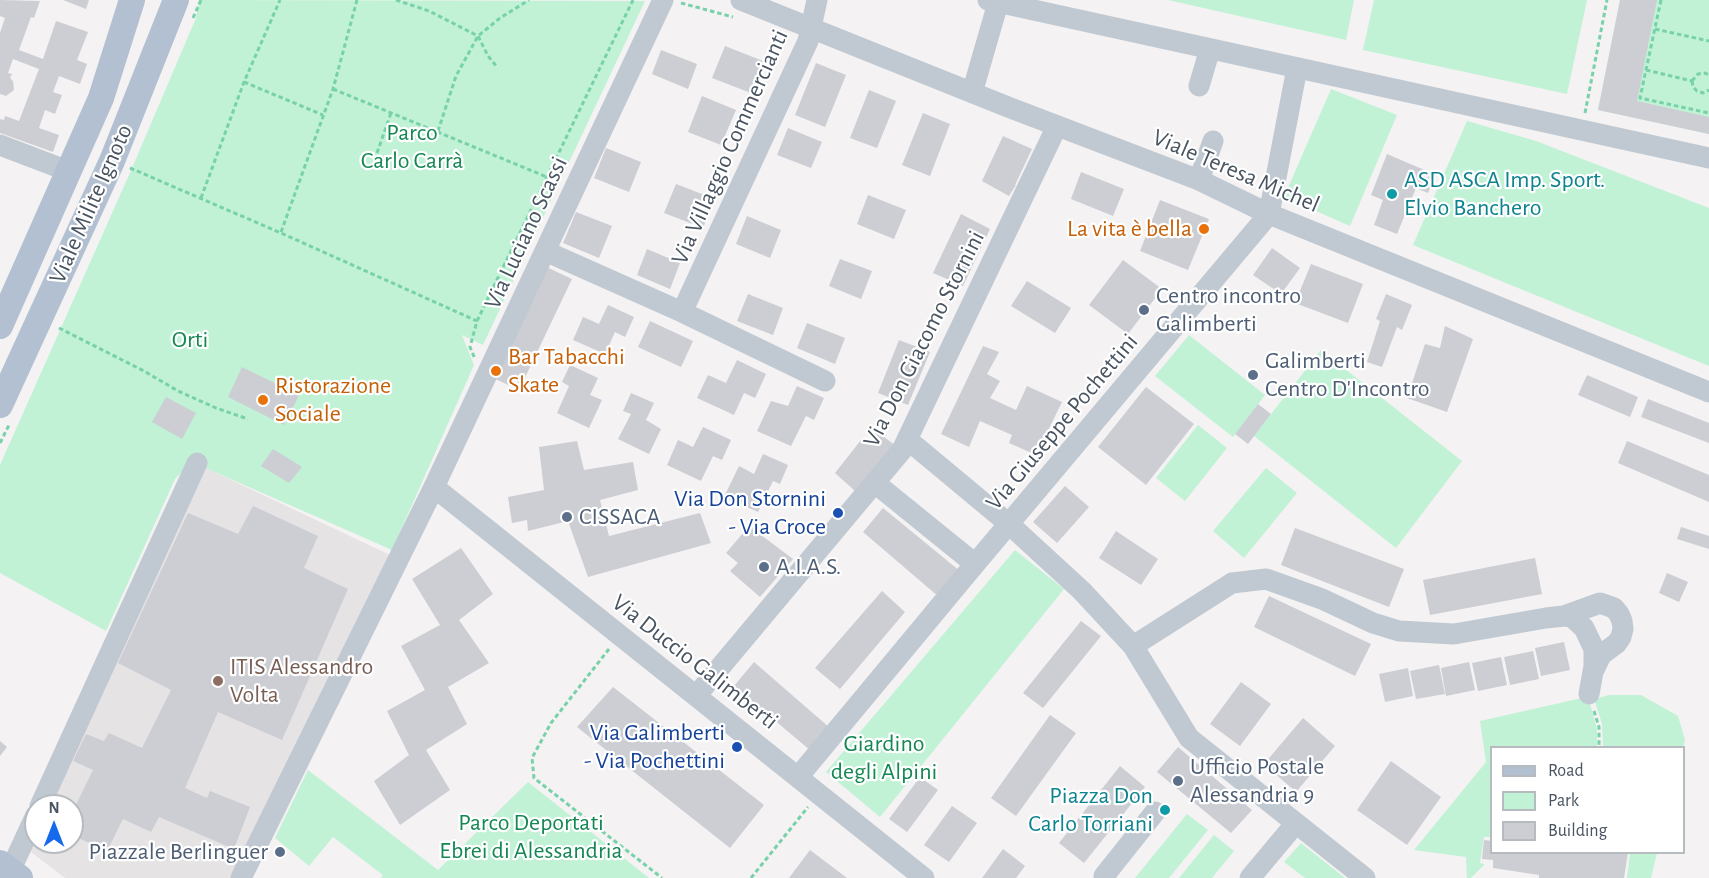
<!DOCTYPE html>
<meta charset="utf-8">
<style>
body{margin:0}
#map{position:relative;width:1709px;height:878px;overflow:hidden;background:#f4f2f2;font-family:"Alegreya Sans",sans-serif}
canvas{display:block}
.legend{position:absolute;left:1490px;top:746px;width:195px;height:108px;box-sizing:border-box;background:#fff;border:2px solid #b6bbc0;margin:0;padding:8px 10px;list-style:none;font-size:18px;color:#495461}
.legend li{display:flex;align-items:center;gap:12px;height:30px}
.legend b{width:30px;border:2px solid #b6bbc0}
.north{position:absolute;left:24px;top:794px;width:60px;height:60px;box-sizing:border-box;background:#fff;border:2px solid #b6bbc0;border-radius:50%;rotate:0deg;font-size:16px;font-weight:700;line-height:24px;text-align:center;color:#495461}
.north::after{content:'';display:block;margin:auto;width:21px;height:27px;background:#1569ec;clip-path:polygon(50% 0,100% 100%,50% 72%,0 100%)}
</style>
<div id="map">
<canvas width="1709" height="878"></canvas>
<ul class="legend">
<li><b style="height:8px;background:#b2c0d1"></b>Road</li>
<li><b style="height:16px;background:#c1f2d6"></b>Park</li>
<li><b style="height:16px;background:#ccced4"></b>Building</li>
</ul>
<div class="north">N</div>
</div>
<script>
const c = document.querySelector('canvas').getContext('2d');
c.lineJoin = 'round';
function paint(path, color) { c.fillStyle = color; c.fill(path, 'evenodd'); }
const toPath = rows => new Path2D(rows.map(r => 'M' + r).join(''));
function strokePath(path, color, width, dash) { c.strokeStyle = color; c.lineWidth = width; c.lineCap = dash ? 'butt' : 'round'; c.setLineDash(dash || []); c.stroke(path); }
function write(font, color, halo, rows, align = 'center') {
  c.font = font + ' "Alegreya Sans",sans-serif'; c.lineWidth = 4.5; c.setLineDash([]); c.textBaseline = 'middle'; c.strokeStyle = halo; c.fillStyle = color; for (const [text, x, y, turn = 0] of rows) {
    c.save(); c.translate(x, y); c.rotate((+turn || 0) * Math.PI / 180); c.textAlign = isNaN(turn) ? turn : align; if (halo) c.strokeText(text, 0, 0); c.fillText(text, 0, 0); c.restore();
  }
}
paint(toPath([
 [206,468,390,555,236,878,65,878,27,849,36,830,36,842,72,842,72,806,47,806]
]), '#e5e3e4');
paint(toPath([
 [199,0,645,1,483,345,462,335,474,365,392,550,192,462,175,479,106,631,0,573,0,465,129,175,196,18],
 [1168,0,1354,0,1346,40],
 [1374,0,1587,0,1567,94,1363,50],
 [1620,0,1709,0,1709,134,1598,110],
 [1331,89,1397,115,1350,226,1284,197],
 [1467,121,1536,141,1709,208,1709,366,1413,245],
 [1189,335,1265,395,1233,437,1155,376],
 [1321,350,1462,461,1396,548,1254,436],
 [1198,425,1227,448,1185,501,1156,478],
 [1266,468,1297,493,1244,558,1213,531],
 [1015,550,1064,589,880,817,826,772],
 [1609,695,1641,695,1678,716,1685,740,1683,747,1603,747,1602,724,1594,699],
 [1582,698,1589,700,1597,729,1597,747,1492,748,1491,837,1484,837,1480,863,1485,864,1471,878,1467,878,1466,857,1414,850,1486,762,1480,721],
 [308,770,438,870,528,782,649,878,381,878,383,875,333,837,309,866,275,838],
 [1187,814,1208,830,1169,878,1135,878],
 [1214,835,1234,851,1212,878,1179,878],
 [1301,843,1345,878,1305,878,1284,862],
 [1630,853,1657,853,1651,878,1627,878]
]), '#c1f2d6');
paint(toPath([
 [0,0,40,1,34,18,31,17,19,50,43,59,56,21,88,32,77,60,87,64,80,84,59,76,53,92,62,95,55,114,45,110,39,128,59,135,53,152,0,133,0,119,4,120,5,116,19,121,39,69,13,59,8,73,12,74,10,78,13,81,14,90,6,96,0,94,0,33,5,18,0,16],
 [63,0,89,0,86,9],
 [1620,0,1657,0,1637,101,1709,117,1709,134,1598,110],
 [725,46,763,61,751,93,712,78],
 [661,50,697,64,688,89,652,74],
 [816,63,846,75,825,127,795,115],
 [869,90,896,101,877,148,850,138],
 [702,96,736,110,721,145,688,132],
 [923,113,950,124,930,176,902,165],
 [788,128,822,142,811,168,777,155],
 [1003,136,1032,149,1015,185,1016,185,1009,196,982,181],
 [606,148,641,162,629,192,594,178],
 [1387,154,1436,175,1428,193,1416,188,1397,234,1374,225,1383,200,1371,195],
 [1081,172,1124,189,1113,216,1071,199],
 [676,184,715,199,703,228,664,213],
 [868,195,906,210,894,239,857,224],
 [1160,200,1209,219,1188,270,1140,251],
 [576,212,612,226,599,258,563,243],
 [961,214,990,229,963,286,933,273],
 [747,216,781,230,770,258,736,244],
 [1272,248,1300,268,1281,294,1253,275],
 [647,249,680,263,670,289,637,275],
 [840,259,872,271,861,299,829,286],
 [1123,260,1162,289,1128,334,1089,305],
 [1311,264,1363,284,1348,323,1295,303],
 [542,265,572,279,519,390,489,376],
 [1027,281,1071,308,1055,333,1011,306],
 [748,294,783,308,773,335,737,321],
 [1386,294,1412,305,1402,330,1397,327,1382,367,1367,362,1380,321,1376,319],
 [608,305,634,317,625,337,615,332,605,354,573,340,583,317,599,324],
 [650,321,693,341,681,367,638,347],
 [807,323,845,338,835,364,797,348],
 [1445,326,1473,339,1447,412,1407,398,1425,344,1440,348],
 [899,340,930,352,908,405,878,393],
 [983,346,999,352,987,374,1000,381,990,398,1016,410,1027,386,1062,402,1036,455,1009,443,1012,435,980,421,969,447,941,434],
 [737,360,766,374,755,398,744,393,734,415,697,398,708,375,726,383],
 [570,365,598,378,590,395,602,400,589,428,557,413,569,386,562,382],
 [242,367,299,395,284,425,228,397],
 [1587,375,1638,397,1630,417,1578,395],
 [797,386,824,398,814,420,806,416,791,446,757,431,771,401,788,406],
 [1146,387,1194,424,1146,485,1098,447],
 [631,393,654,403,646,420,661,429,649,454,618,439,631,414,623,411],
 [166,397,196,413,182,439,152,422],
 [1648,399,1709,423,1709,443,1641,417],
 [1258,404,1271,414,1248,444,1235,434],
 [703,427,731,440,722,460,713,456,701,481,667,465,678,440,693,447],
 [876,431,899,448,855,491,835,473,861,440,866,444],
 [577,441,584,470,633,462,638,490,600,500,609,536,700,513,711,543,588,577,568,521,528,531,527,520,512,523,508,497,544,490,539,447],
 [1627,441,1709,475,1709,502,1618,463],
 [273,449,302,467,289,483,261,466],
 [763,454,788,465,780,484,773,481,758,512,724,497,739,466,754,474],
 [1065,486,1089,507,1057,543,1033,522],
 [253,506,318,536,304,568,348,589,282,740,218,712,185,788,207,798,210,791,250,807,234,849,159,817,151,832,123,819,107,851,72,835,72,813,93,770,73,761,86,734,104,741,109,733,142,748,171,690,118,663,188,513,238,534],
 [883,508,961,572,939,597,863,532],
 [749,526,793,559,760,597,730,571,738,563,726,553],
 [1681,527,1709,536,1709,549,1677,539],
 [1295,528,1404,569,1389,607,1281,565],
 [1116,531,1158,559,1141,585,1099,558],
 [461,548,493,594,459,620,489,663,448,687,467,724,426,750,450,790,400,825,374,781,409,755,387,711,425,690,401,646,440,625,412,579],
 [1535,558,1542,594,1430,615,1423,580],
 [1667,573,1688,582,1679,602,1659,593],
 [882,591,905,612,840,689,815,668],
 [1269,596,1371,644,1355,676,1254,627],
 [1081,621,1101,636,1043,708,1023,693],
 [1564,642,1570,670,1541,676,1535,648],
 [1533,651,1539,679,1510,685,1504,657],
 [1501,657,1507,685,1478,691,1472,663],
 [754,662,830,728,811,751,734,686],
 [1469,662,1475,690,1446,696,1441,668],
 [1439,665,1445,694,1416,699,1410,671],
 [1408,668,1413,696,1385,702,1379,674],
 [1241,682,1271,704,1240,746,1210,724],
 [613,687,764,805,730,848,577,727],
 [1050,715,1076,733,1016,816,991,798],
 [1303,718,1335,746,1296,792,1264,764],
 [0,741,7,747,0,756],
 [1178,747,1252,810,1231,833,1157,772],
 [1391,761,1441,797,1407,845,1357,810],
 [1120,766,1145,787,1084,863,1059,843],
 [920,777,938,790,907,832,889,819],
 [952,806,977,823,949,862,924,845],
 [1484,840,1492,841,1492,852,1628,852,1624,878,1539,878,1539,875,1493,868,1493,860,1482,859],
 [1003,849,1025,866,1016,878,982,878],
 [810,850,847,878,789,878]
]), '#ccced4');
strokePath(toPath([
 [396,0,429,11,478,36,488,56,497,67],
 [1661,0,1640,98,1709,113],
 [681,3,733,17],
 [193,18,201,0],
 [1655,29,1709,41],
 [1646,70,1692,81],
 [1692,81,1693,87,1697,91,1703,93,1709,90],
 [1692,81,1698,74,1705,73,1709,75],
 [244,82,323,115],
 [333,89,547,177],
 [1585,113,1607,0],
 [438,131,456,76,478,36,500,18,529,0],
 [377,153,391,113],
 [130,168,281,233,477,321,470,347,475,359],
 [201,198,244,82,280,0],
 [281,232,333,89,357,0],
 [477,321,633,0],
 [59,328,144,371,178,391,216,408,248,419],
 [0,443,10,423],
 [609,649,551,723,532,758,534,778,662,878],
 [1594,711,1599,727,1599,748],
 [751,878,808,807]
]), '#77d1a9', 3, [4.5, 3]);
strokePath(toPath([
 [741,0,1008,107,1199,180,1269,214,1709,392],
 [988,0,1709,158],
 [1199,86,1210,49],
 [972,93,998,3],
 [0,145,68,171],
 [1199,180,1213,141],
 [545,251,682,312,825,381],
 [682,312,808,41,817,0],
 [908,440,1009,524,1082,591,1133,646,1189,738,1365,878],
 [875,483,975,564],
 [434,487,924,878],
 [1564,616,1600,603,1614,608,1619,614,1622,621,1623,629,1621,637,1617,643,1601,655,1593,672],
 [1133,646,1232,583,1266,579,1322,599,1373,623,1399,631,1454,634,1546,618,1564,616,1572,617,1584,628,1594,649,1594,666,1589,694],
 [696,696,902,450,1057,126],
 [798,777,975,564,1269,214,1297,68],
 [40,806,197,463],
 [10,871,36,815],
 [241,878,434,487,663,0],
 [1106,878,1104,876,1155,812],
 [1250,878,1296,823]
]), '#c0c9d2', 21);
strokePath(toPath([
 [0,326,101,98,132,0],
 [0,405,112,161,176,0],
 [0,863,20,878]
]), '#b2c0d1', 26);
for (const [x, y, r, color] of [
 [1392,194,6,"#0f9aa8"],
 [1204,229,6,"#e8710a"],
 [1144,310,6,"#5c6f8a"],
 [496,371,6,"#e8710a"],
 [1253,375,6,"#5c6f8a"],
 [263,400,6,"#e8710a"],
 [838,513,6,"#1a4fb4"],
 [567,517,6,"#5c6f8a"],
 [764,567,6,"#5c6f8a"],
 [218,681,6,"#8d6e63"],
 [737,747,6,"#1a4fb4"],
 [1178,781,6,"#5c6f8a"],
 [1165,810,6,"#0f9aa8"],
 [280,852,6,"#5c6f8a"]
]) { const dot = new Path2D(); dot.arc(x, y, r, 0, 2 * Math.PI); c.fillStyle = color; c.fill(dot); strokePath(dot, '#fff', 2); }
write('24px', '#158753', '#fff', [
 ["Parco",412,133],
 ["Carlo Carrà",412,161],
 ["Orti",190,340],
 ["Giardino",884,744],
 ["degli Alpini",884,772],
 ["Parco Deportati",531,823],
 ["Ebrei di Alessandria",531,851]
]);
write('24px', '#495461', '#fff', [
 ["Via Villaggio Commercianti",730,147,-66],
 ["Viale Teresa Michel",1236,171,23],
 ["Viale Milite Ignoto",91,204,-66],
 ["Via Luciano Scassi",526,233,-65],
 ["Via Don Giacomo Stornini",924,339,-63],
 ["Via Giuseppe Pochettini",1062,422,-50],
 ["Via Duccio Galimberti",695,662,38]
]);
write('24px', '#0d838f', '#fff', [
 ["ASD ASCA Imp. Sport.",1404,180],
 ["Elvio Banchero",1404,208],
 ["Piazza Don",1153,796,"right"],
 ["Carlo Torriani",1153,824,"right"]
], 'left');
write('24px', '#c56008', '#fff', [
 ["La vita è bella",1192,229,"right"],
 ["Bar Tabacchi",508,357],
 ["Skate",508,385],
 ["Ristorazione",275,386],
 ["Sociale",275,414]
], 'left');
write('24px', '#4e5e75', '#fff', [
 ["Centro incontro",1156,296],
 ["Galimberti",1156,324],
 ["Galimberti",1265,361],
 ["Centro D'Incontro",1265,389],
 ["CISSACA",579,517],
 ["A.I.A.S.",776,567],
 ["Ufficio Postale",1190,767],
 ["Alessandria 9",1190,795],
 ["Piazzale Berlinguer",268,852,"right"]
], 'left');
write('24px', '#164399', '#fff', [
 ["Via Don Stornini",826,499],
 ["- Via Croce",826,527],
 ["Via Galimberti",725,733],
 ["- Via Pochettini",725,761]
], 'right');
write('24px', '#785e54', '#fff', [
 ["ITIS Alessandro",230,667],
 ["Volta",230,695]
], 'left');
</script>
